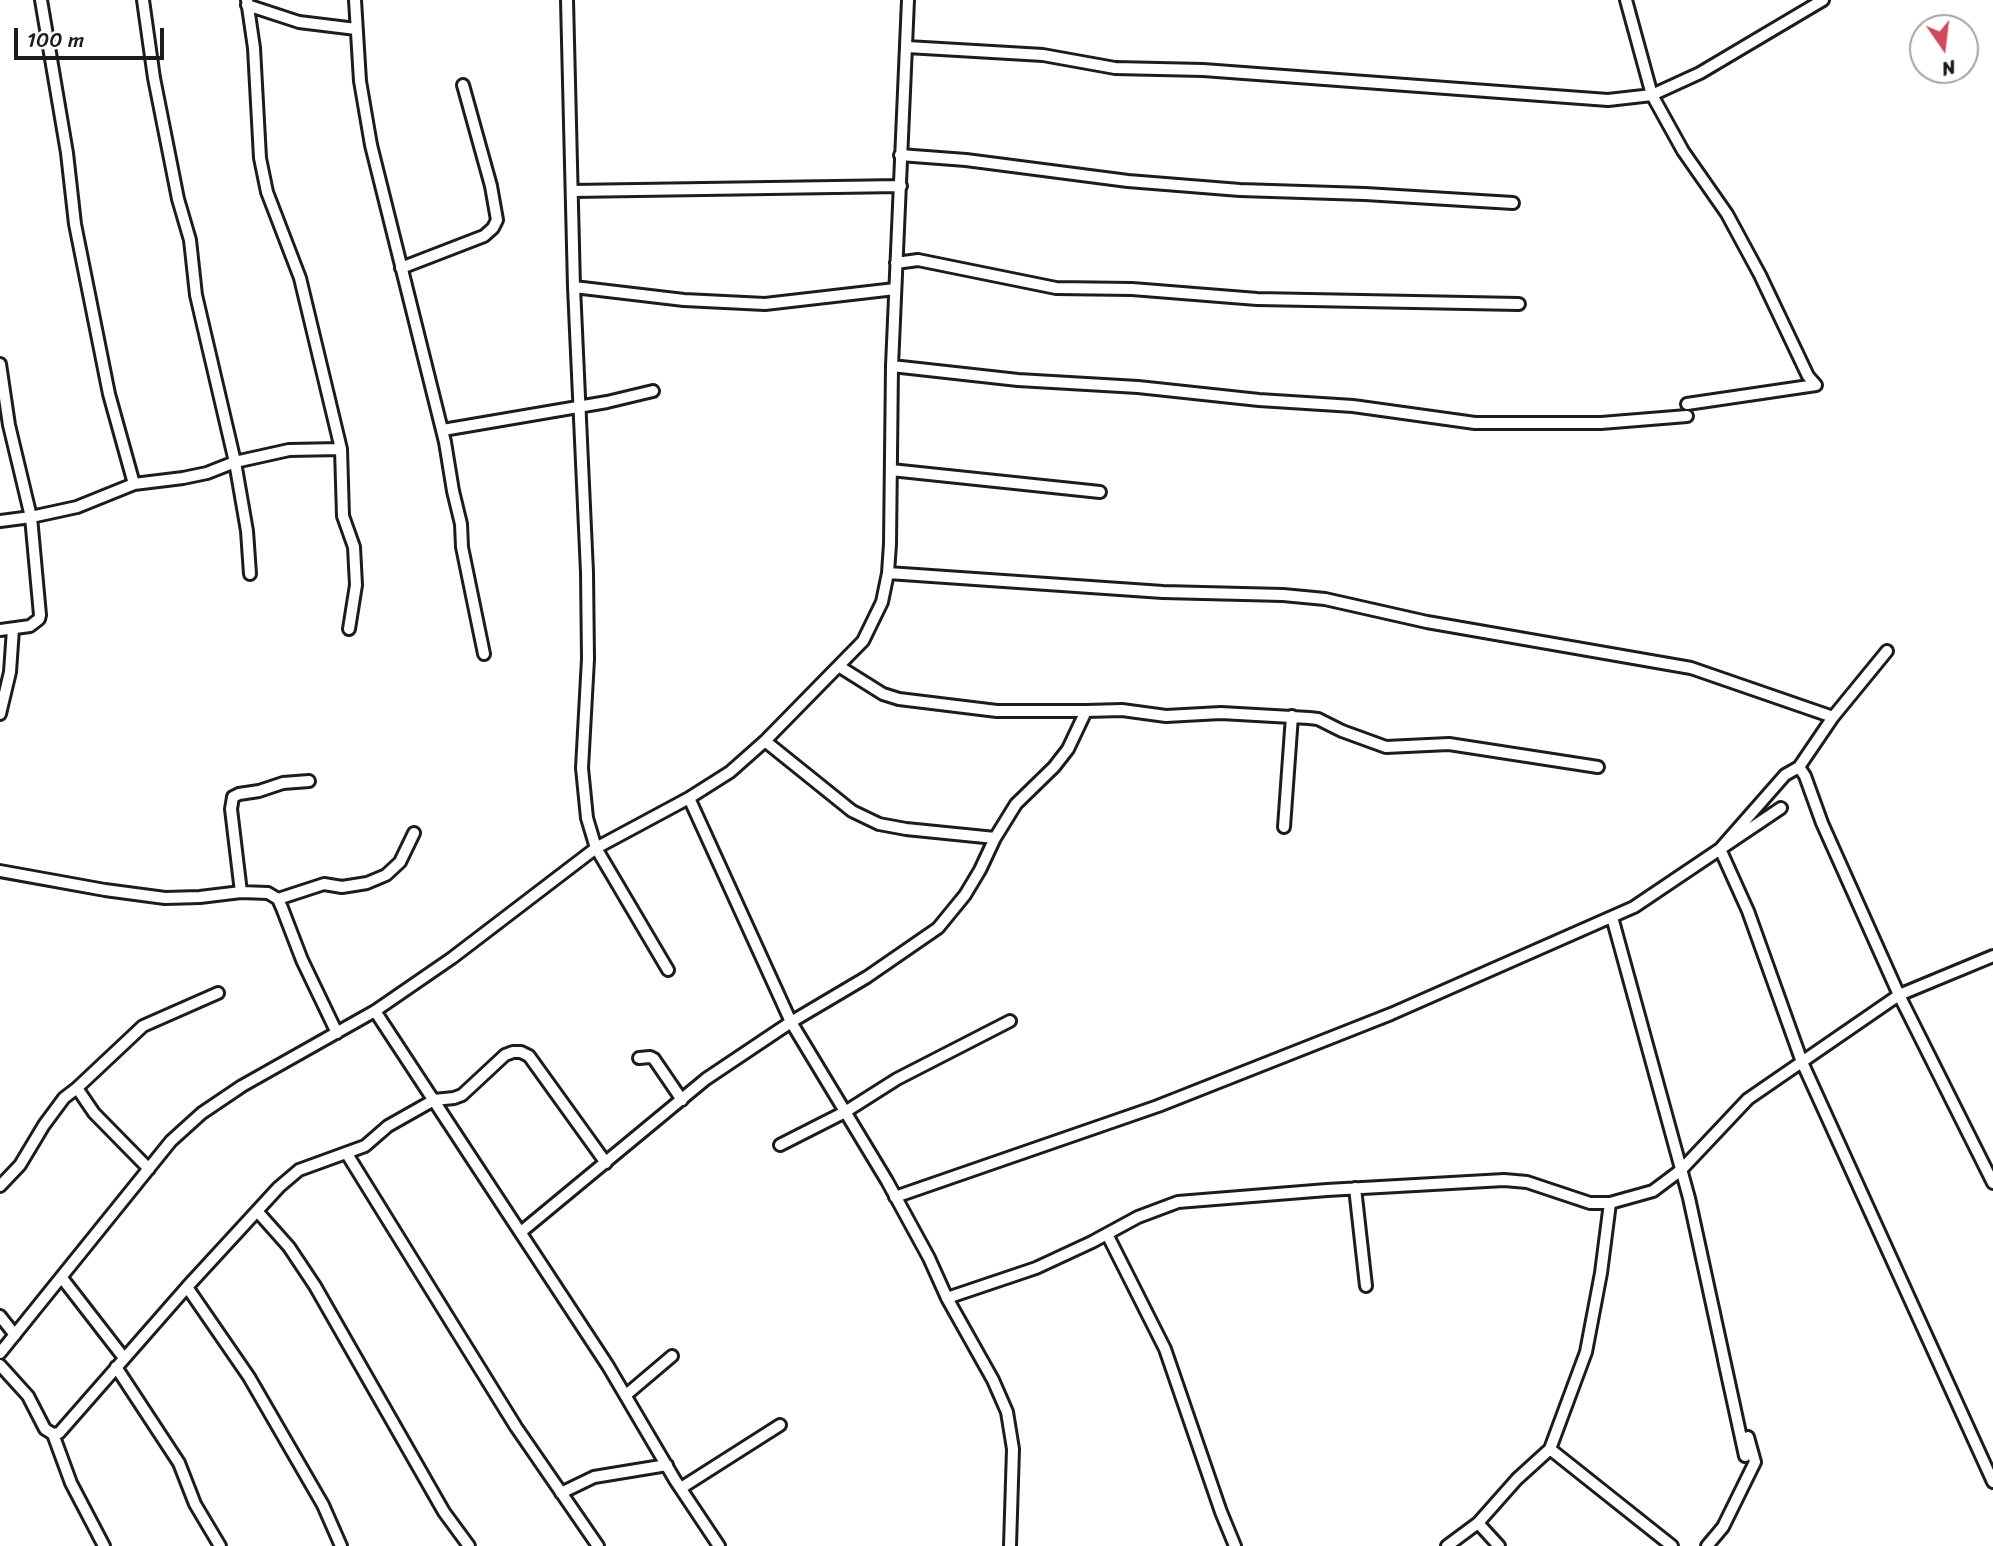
<!DOCTYPE html>
<style>
body{margin:0}
#map{position:relative;width:1993px;height:1546px;overflow:hidden;background:#fff;font-family:Sriracha,sans-serif}
canvas{display:block}
.north{position:absolute;left:1909px;top:14px;width:70px;height:70px;box-sizing:border-box;background:#fff;border:2px solid #a4a4a4;border-radius:50%;rotate:166deg;font-size:19px;font-weight:700;line-height:28px;text-align:center;color:#1c1c1c}
.north::after{content:'';display:block;margin:auto;width:24px;height:32px;background:#d1495b;clip-path:polygon(50% 0,100% 100%,50% 72%,0 100%)}
.scale{position:absolute;left:14px;top:28px;width:150px;height:32px;box-sizing:border-box;border:4px solid #1c1c1c;border-top:0;padding-left:9px;font-size:21px;line-height:24px;white-space:nowrap;color:#1c1c1c;-webkit-text-stroke:5px #fff;paint-order:stroke}
</style>
<div id="map">
<canvas width="1993" height="1546"></canvas>
<div class="north">N</div>
<div class="scale">100 m</div>
</div>
<script>
const c = document.querySelector('canvas').getContext('2d');
c.lineJoin = 'round';
const toPath = rows => new Path2D(rows.map(r => 'M' + r).join(''));
function strokePath(path, color, width, dash) { c.strokeStyle = color; c.lineWidth = width; c.lineCap = dash ? 'butt' : 'round'; c.setLineDash(dash || []); c.stroke(path); }
const street = toPath([
 [143,0,154,78,178,199,190,240,196,295,235,462,247,531,250,574],
 [247,0,254,48,260,158,267,192,300,278,341,449,343,516,354,547,356,585,349,629],
 [355,0,360,81,371,145,445,442,453,491,461,524,462,547,484,654],
 [567,0,574,287,587,572,588,659,582,768,587,818,596,848,668,970],
 [1626,0,1652,95,1683,151,1727,214,1760,275,1808,376,1816,385,1687,404],
 [247,5,299,22,356,29],
 [907,47,1043,55,1115,68,1203,70,1608,100,1652,95,1700,73,1823,0],
 [900,155,966,160,1128,181,1240,190,1365,194,1513,203],
 [572,191,901,186],
 [896,263,918,260,1056,288,1132,289,1257,299,1519,304],
 [401,268,484,236,493,228,497,220,491,186,463,85],
 [574,287,684,300,765,304,895,289],
 [0,364,9,425,31,517,40,615,39,619,30,626,0,630],
 [892,366,1018,380,1138,387,1259,400,1353,406,1475,423,1601,423,1687,416],
 [443,430,607,402,653,391],
 [891,470,1100,492],
 [134,484,183,478,207,473,235,462,289,450,341,449],
 [0,521,31,517,77,507,134,484,109,394,75,224,67,153,41,0],
 [888,573,1163,592,1283,595,1325,599,1427,622,1691,668,1833,717],
 [1887,651,1833,717,1799,767,1785,775,1720,849,1748,911,1802,1062,1993,1482],
 [1086,711,1122,710,1166,716,1221,713,1309,718,1318,719,1342,731,1386,747,1449,744,1598,767],
 [0,714,10,672,13,629],
 [765,741,852,811,879,824,906,829,995,838],
 [1799,767,1805,776,1822,823,1899,995,1993,1183],
 [689,798,791,1022,887,1181,929,1258,947,1298,993,1380,1007,1412,1013,1449,1010,1546],
 [1284,827,1292,716],
 [0,871,105,890,165,898,200,897,241,892,268,893,278,899,282,908,302,960,337,1033],
 [241,892,231,809,233,797,239,794,259,791,283,783,309,781],
 [278,899,324,884,342,887,367,883,386,875,400,862,414,833],
 [1612,917,1689,1198,1745,1456,1724,1360],
 [375,1011,608,1366,675,1480,719,1546],
 [639,1058,650,1057,654,1059,682,1100],
 [77,1088,143,1026,218,993],
 [780,1145,845,1112,897,1079,1010,1021],
 [347,1154,516,1427,598,1546],
 [0,1186,20,1165,44,1125,64,1098,77,1088,94,1113,149,1169],
 [1355,1188,1366,1286],
 [895,1197,1158,1106,1391,1014,1634,907,1781,808],
 [257,1211,289,1247,315,1286,444,1512,469,1546],
 [521,1232,706,1079,791,1022,867,977,938,928,965,895,980,870,995,838,1016,804,1054,767,1068,749,1086,711,997,711,899,699,883,694,840,667],
 [1107,1234,1165,1349,1221,1512,1235,1546],
 [62,1278,124,1358],
 [187,1287,249,1377,323,1505,341,1546],
 [947,1298,1036,1268,1092,1242,1138,1217,1178,1202,1327,1190,1504,1180,1527,1182,1590,1203,1610,1203,1653,1191,1681,1170,1748,1099,1899,995,1993,956],
 [0,1316,15,1335],
 [0,1353,171,1141,202,1113,242,1086,375,1011,452,958,596,848,689,798,730,772,765,741,863,641,882,602,888,573,890,544,892,366,908,0],
 [0,1365,28,1396,45,1429,53,1434,59,1433,187,1287,279,1187,299,1170,365,1146,388,1126,434,1100,454,1098,462,1095,505,1055,513,1052,521,1052,529,1056,606,1163],
 [116,1367,179,1463,195,1504,220,1546],
 [626,1395,672,1356],
 [53,1434,71,1483,104,1546],
 [1550,1449,1672,1546],
 [681,1488,780,1425],
 [561,1493,594,1477,667,1465],
 [1478,1523,1499,1546],
 [1447,1546,1478,1523,1517,1479,1550,1449,1586,1352,1601,1273,1610,1203],
 [1707,1546,1723,1527,1755,1462,1748,1437]
]);
strokePath(street, '#1c1c1c', 16);
strokePath(street, '#fff', 10);
</script>
